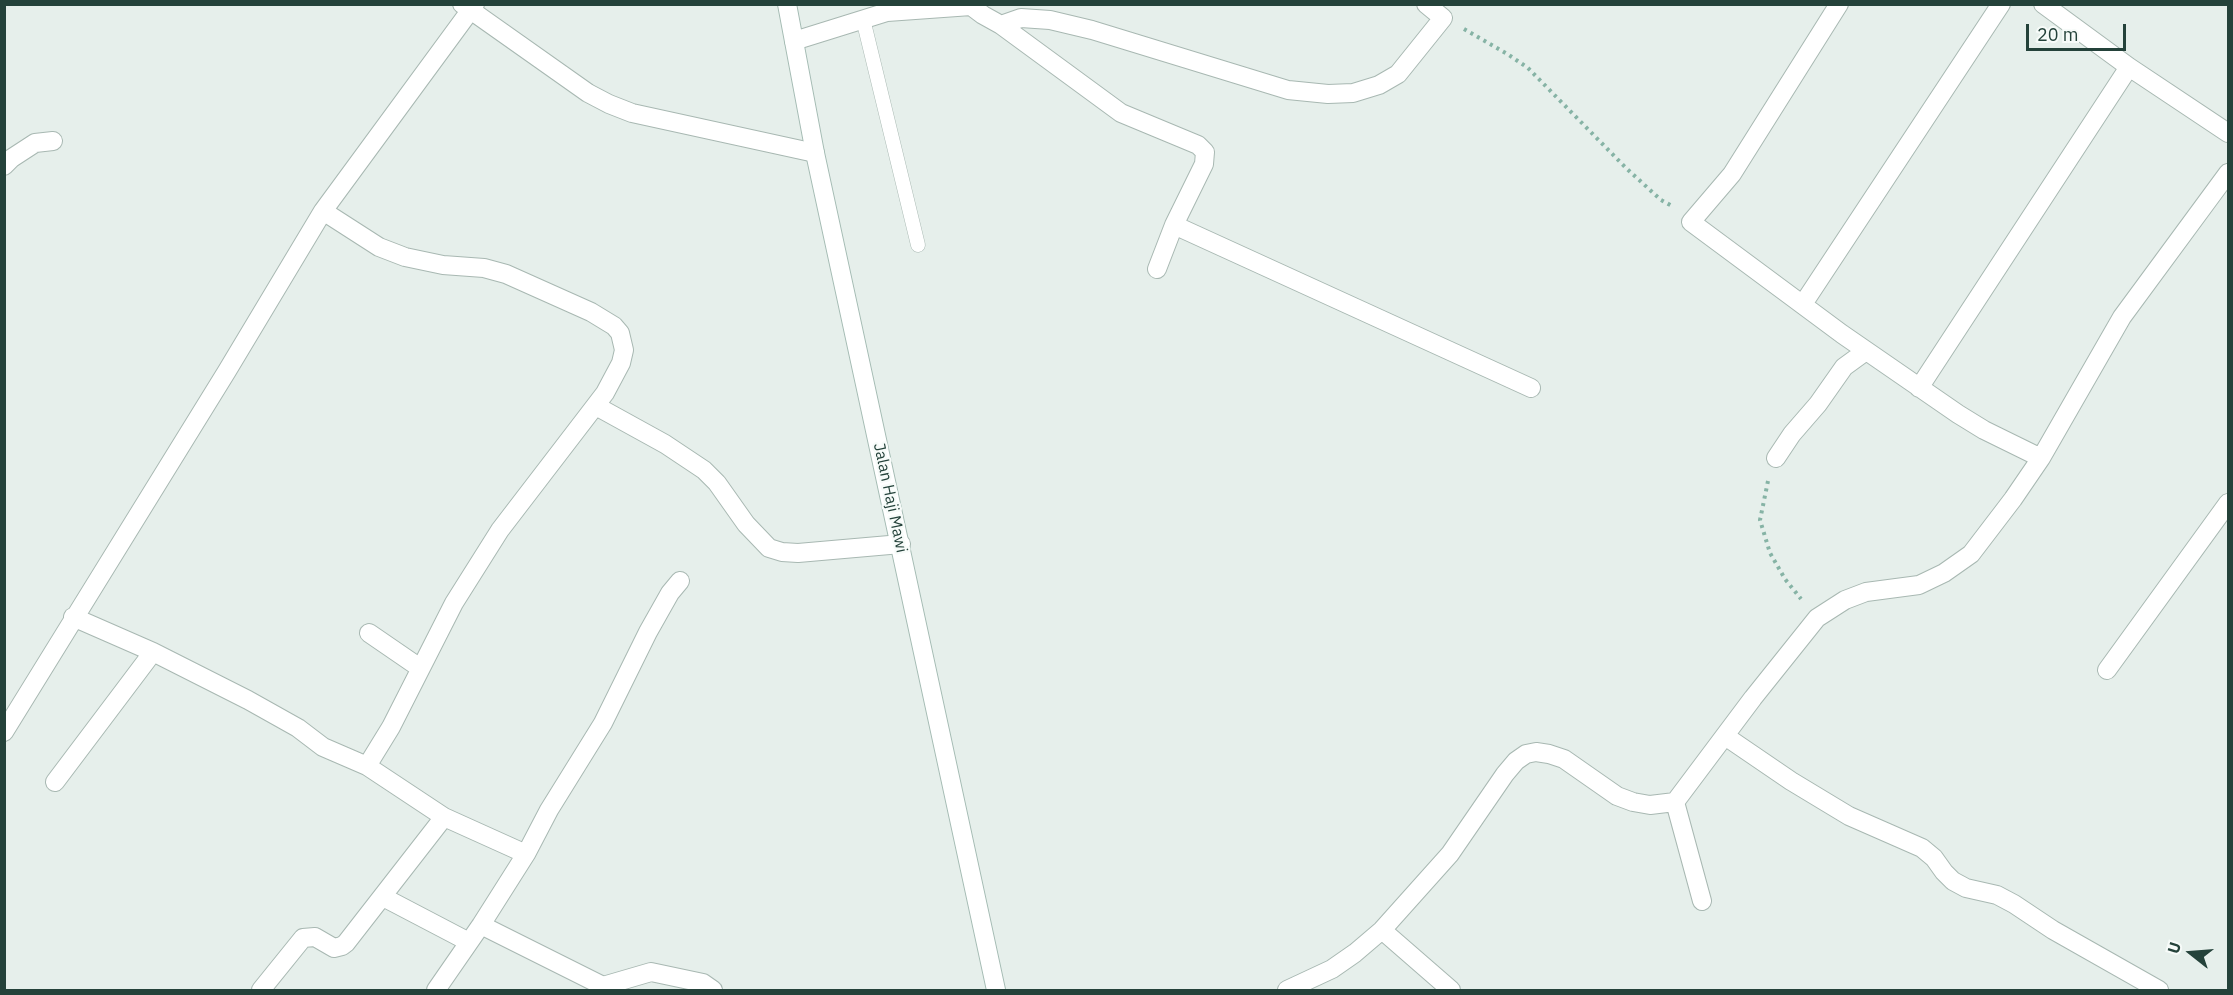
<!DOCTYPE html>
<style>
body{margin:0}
#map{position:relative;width:2233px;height:995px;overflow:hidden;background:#e6efeb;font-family:"IBM Plex Sans",sans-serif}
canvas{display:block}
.frame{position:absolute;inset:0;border:6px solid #24423a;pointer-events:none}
.north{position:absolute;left:2161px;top:923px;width:60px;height:60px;-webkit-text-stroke:4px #f7fbf9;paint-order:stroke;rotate:287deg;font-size:16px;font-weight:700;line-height:24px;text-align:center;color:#24423a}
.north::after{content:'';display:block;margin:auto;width:21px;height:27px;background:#24423a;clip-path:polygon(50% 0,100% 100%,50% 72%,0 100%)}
.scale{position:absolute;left:2026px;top:24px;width:100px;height:27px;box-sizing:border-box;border:3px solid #24423a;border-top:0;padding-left:8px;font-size:18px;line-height:21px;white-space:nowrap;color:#24423a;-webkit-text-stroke:4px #f7fbf9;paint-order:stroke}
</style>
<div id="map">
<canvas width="2233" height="995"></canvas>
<div class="frame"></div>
<div class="north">U</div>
<div class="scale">20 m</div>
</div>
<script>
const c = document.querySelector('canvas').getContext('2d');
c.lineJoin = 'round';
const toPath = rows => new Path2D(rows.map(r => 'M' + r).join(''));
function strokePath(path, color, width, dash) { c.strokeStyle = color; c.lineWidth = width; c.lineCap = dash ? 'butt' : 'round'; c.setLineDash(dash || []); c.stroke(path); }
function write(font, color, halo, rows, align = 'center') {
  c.font = font + ' "IBM Plex Sans",sans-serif'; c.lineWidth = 4.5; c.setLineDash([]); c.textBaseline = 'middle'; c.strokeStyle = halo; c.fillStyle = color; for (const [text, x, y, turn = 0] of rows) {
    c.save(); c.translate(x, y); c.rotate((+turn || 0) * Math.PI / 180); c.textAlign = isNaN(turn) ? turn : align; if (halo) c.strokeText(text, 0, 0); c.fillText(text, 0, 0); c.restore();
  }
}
const lane = toPath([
 [863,19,918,245]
]);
const street = toPath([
 [462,4,588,93,609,104,632,113,815,153],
 [1839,4,1732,174,1691,222,1842,334,1958,414,1984,430,2041,458],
 [2043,4,2129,67,2228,133],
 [1001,25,1021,18,1050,20,1092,30,1288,90,1328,94,1353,93,1379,85,1398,74,1443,18,1426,4],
 [794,41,887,12,971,6,983,15,1001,25,1121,113,1198,145,1205,152,1204,164,1174,225,1157,269],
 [4,166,12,158,35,143,53,141],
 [323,211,379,247,405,257,443,265,484,268,506,274,591,312,614,326,620,333,624,350,621,363,605,393,500,530,454,603,391,727,367,766],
 [1174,225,1531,388],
 [1803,304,2001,4],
 [1919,388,2129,67],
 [596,406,665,444,704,470,717,483,746,524,769,548,782,552,798,553,901,544],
 [1776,458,1792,434,1818,404,1844,367,1866,351],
 [73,617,153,652,248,700,298,728,323,747,367,766,444,817,346,943,342,946,334,948,315,937,303,938,261,990],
 [369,633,420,668],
 [2107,670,2228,503],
 [4,732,227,371,323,211,475,4],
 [1725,736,1791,781,1849,816,1922,848,1934,858,1944,872,1953,881,1966,888,1997,895,2014,904,2053,930,2159,990],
 [55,782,153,652],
 [1675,802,1702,901],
 [444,817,526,854],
 [383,897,469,942],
 [481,925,603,986,651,972,703,983,713,990],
 [1382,930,1451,990],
 [436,990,481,925,526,854,549,810,603,723,648,632,670,593,680,581],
 [1287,990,1332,969,1355,953,1382,930,1450,854,1505,774,1516,761,1526,754,1536,752,1549,754,1564,759,1617,796,1633,802,1650,805,1675,802,1753,698,1817,618,1845,600,1866,592,1919,585,1944,573,1971,554,2013,499,2041,458,2122,317,2228,173]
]);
const secondary = toPath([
 [787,4,815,153,996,990]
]);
strokePath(lane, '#a8b8b2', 15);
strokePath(street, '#a8b8b2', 20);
strokePath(secondary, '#a4bbb3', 20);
strokePath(toPath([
 [1464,29,1509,55,1528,68,1626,168,1661,200,1672,206],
 [1768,481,1760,520,1770,553,1785,579,1801,599]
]), '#86b3a5', 4, [3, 4.5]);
strokePath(lane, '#fff', 14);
strokePath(street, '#fff', 18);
strokePath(secondary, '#fff', 18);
write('16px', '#24423a', '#f7fbf9', [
 ["Jalan Haji Mawi",890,498,78]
]);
</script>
